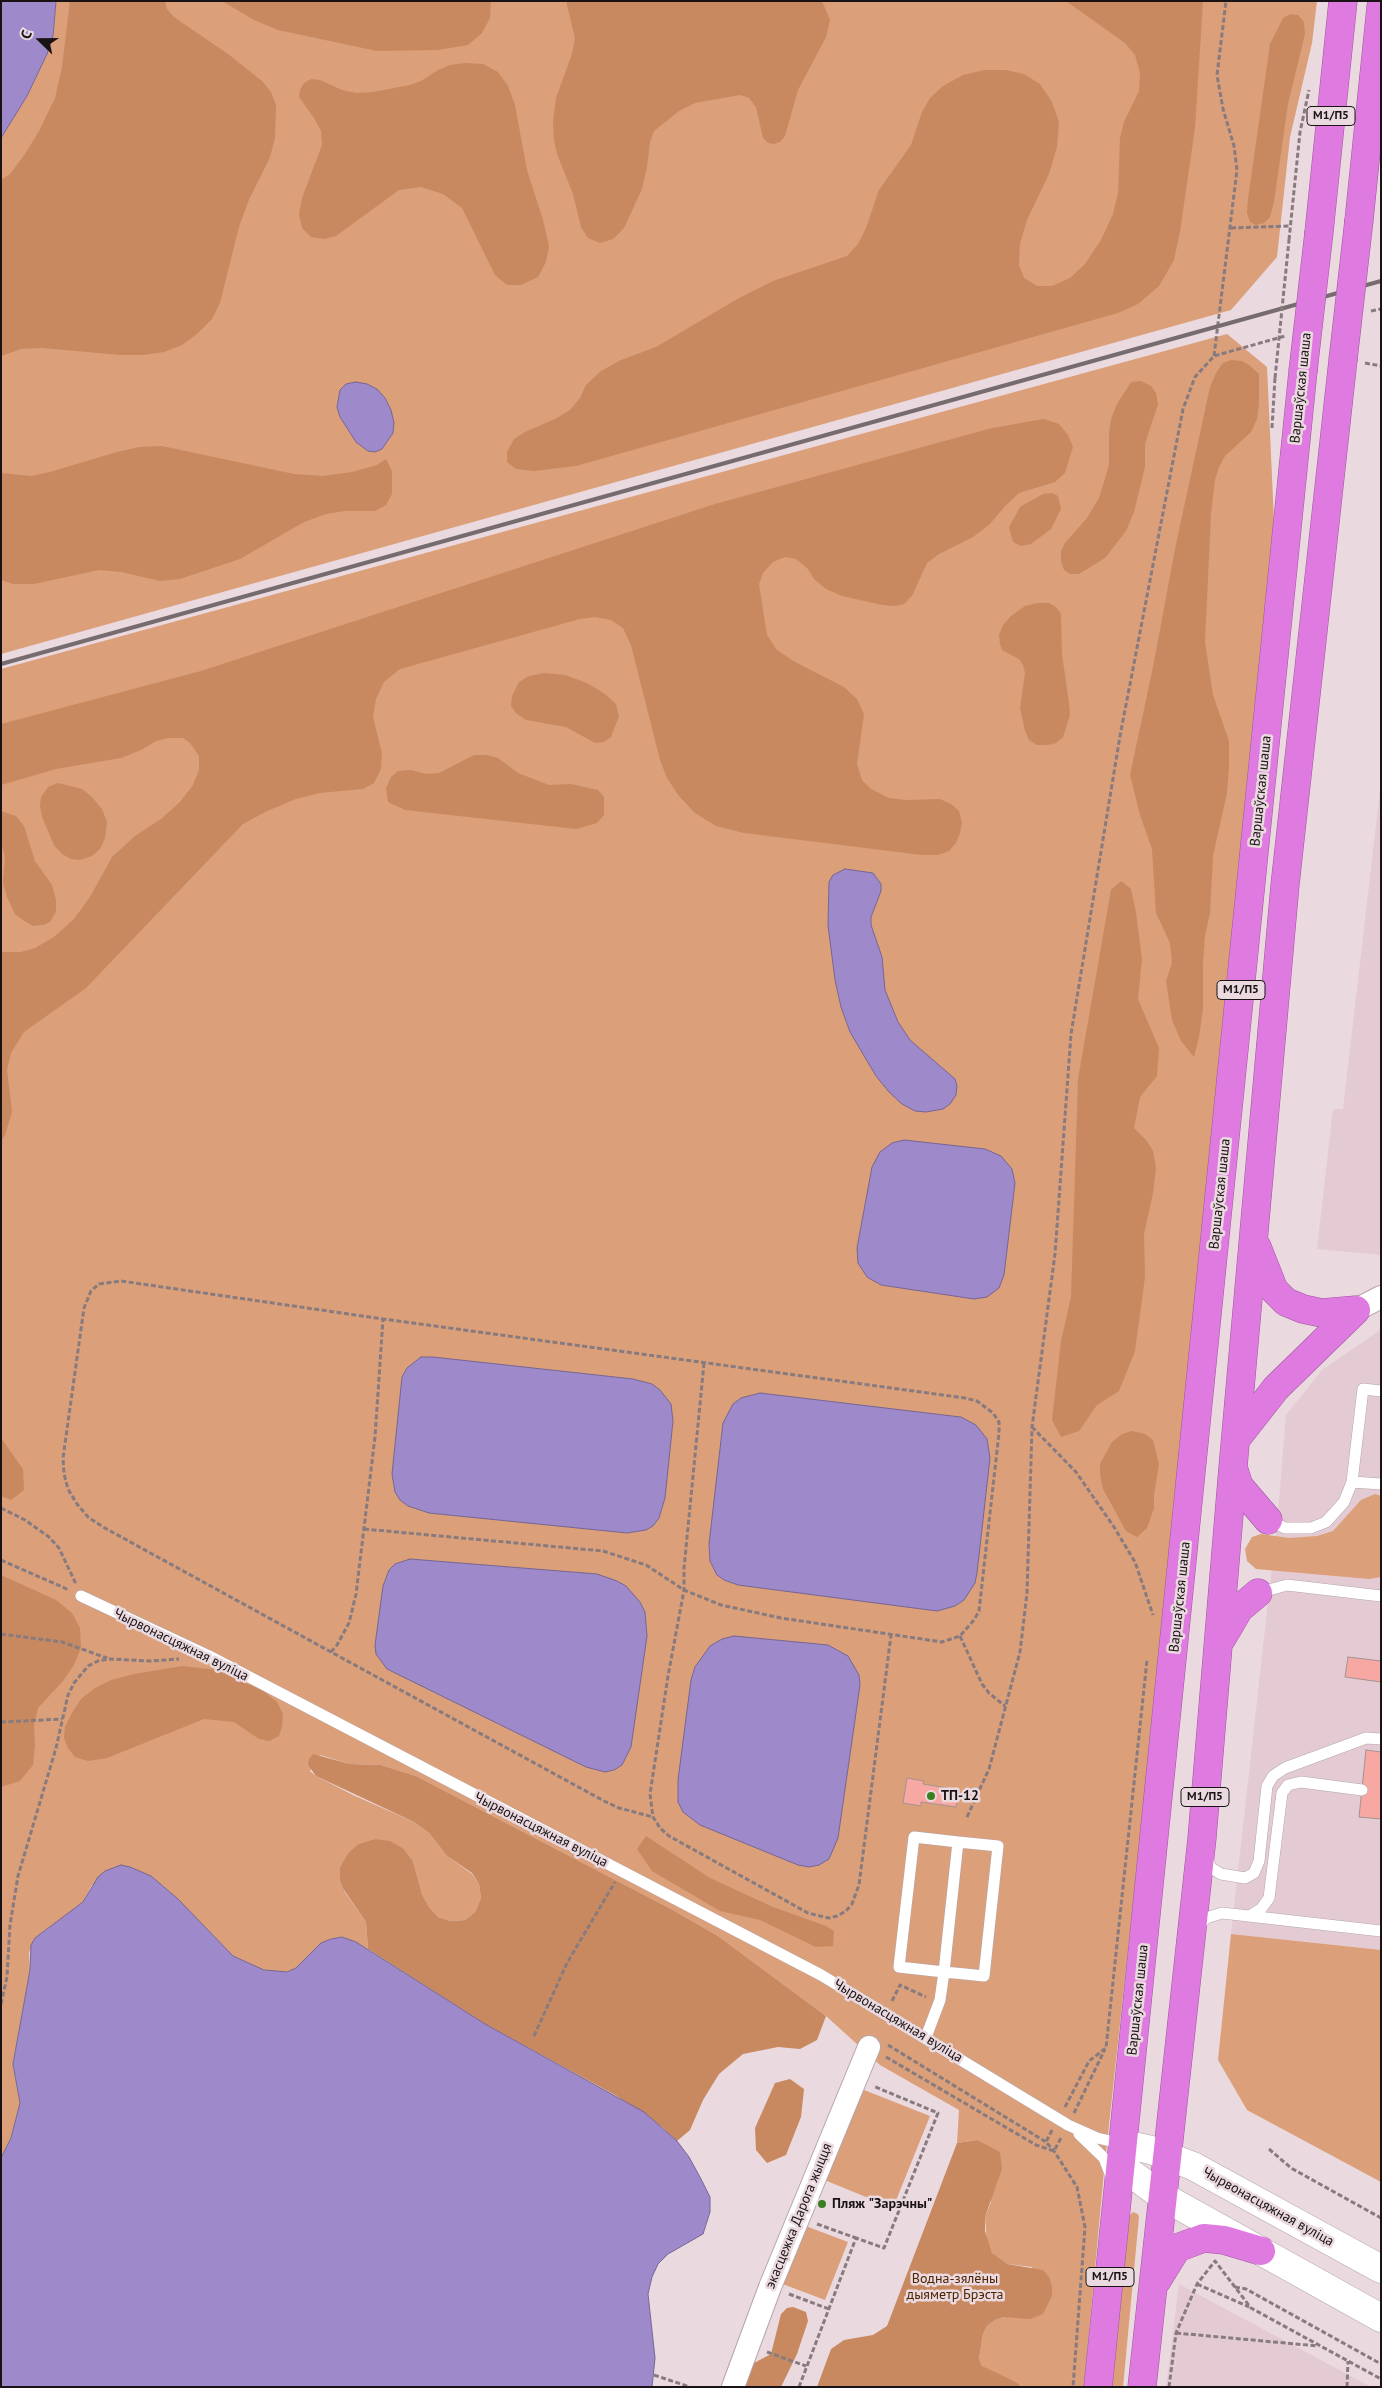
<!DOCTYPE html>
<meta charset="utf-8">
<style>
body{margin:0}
#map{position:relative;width:1382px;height:2388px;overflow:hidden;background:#ead9de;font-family:"PT Sans",sans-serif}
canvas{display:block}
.frame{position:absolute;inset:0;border:2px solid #191315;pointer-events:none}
.north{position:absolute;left:15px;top:15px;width:50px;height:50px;-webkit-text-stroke:4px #ead9de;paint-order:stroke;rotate:292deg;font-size:14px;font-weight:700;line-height:20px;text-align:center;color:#191315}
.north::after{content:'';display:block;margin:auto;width:18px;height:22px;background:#191315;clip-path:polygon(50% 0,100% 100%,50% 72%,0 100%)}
</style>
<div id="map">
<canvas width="1382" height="2388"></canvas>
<div class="frame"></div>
<div class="north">С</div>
</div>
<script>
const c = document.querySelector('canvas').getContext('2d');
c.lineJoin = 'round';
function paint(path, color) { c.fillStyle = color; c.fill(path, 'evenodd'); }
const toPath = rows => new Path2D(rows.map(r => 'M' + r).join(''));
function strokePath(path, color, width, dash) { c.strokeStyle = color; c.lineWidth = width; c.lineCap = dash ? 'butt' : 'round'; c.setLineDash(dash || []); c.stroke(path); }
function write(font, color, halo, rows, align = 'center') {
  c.font = font + ' "PT Sans",sans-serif'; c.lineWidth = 5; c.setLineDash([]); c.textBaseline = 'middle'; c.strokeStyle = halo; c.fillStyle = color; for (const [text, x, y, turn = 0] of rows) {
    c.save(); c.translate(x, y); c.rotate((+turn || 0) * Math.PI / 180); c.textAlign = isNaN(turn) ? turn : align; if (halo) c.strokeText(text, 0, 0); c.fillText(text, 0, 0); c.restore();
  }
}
paint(toPath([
 [1381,782,1381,1255,1317,1249,1333,1109,1343,1109],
 [1381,1325,1381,1950,1231,1934,1278,1513,1286,1415,1322,1370,1379,1331],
 [1179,2284,1371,2387,1166,2387]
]), '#e4cbd3');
paint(toPath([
 [56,1,1317,1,1312,43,1290,137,1277,257,1231,310,1,654,1,138,27,96,47,54,53,36],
 [1227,334,1267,367,1274,521,1175,1516,1104,2171,1084,2387,1022,2387,1018,2383,989,2371,982,2366,979,2359,983,2334,987,2326,995,2320,1004,2317,1015,2317,1032,2267,1007,2264,999,2260,992,2253,987,2242,985,2217,991,2202,977,2140,957,2143,959,2110,880,2065,826,2016,718,1936,673,1910,416,1776,381,1765,350,1764,320,1755,310,1771,316,1776,353,1795,414,1822,429,1833,447,1856,472,1874,479,1884,481,1898,475,1912,465,1920,451,1921,438,1917,429,1907,422,1894,413,1861,404,1849,374,1839,358,1844,348,1853,344,1891,366,1922,368,1949,343,1937,331,1939,321,1943,296,1968,287,1972,276,1972,264,1970,233,1956,162,1885,92,1885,83,1902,76,1908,35,1938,29,1953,30,1970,13,2064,20,2103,11,2138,1,2158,1,669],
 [1375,1494,1381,1496,1381,1577,1369,1579,1256,1569,1247,1561,1245,1549,1252,1537,1261,1534,1289,1538,1317,1536,1333,1531,1361,1500],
 [1231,1934,1381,1950,1381,2182,1247,2110,1218,2060],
 [859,2088,930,2116,893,2208,822,2179],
 [1133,2212,1138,2214,1139,2217,1123,2387,1112,2387,1129,2216],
 [803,2225,848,2242,825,2300,780,2283]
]), '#db9f79');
paint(toPath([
 [70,1,165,1,167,9,174,17,228,54,262,81,271,92,276,105,275,138,270,157,248,202,239,227,220,303,212,319,197,334,182,345,164,352,143,355,121,355,42,348,21,349,1,356,1,180,10,174,25,154,39,131,55,98,62,67],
 [222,1,491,1,490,18,482,33,468,45,438,50,377,51,278,30,254,20],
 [566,1,822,1,830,20,826,37,798,90,785,136,780,142,774,144,768,143,763,138,756,107,749,98,740,95,695,103,679,111,654,131,650,142,647,167,642,189,624,228,613,239,600,243,588,238,581,227,573,194,557,154,554,140,553,121,556,98,572,54,575,38],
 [1066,1,1203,1,1195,128,1180,232,1174,260,1159,286,1138,304,1118,313,576,466,534,471,516,469,507,462,507,452,514,439,525,432,557,418,570,410,580,398,586,385,601,371,621,360,656,347,739,298,773,281,847,256,858,244,866,228,879,190,911,145,922,112,930,98,943,86,963,75,984,70,1006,70,1024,74,1040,84,1052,102,1059,122,1057,147,1049,174,1027,220,1020,244,1019,265,1024,278,1037,286,1052,286,1070,278,1085,264,1101,240,1113,214,1118,193,1120,138,1124,122,1139,91,1140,73,1135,55,1125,43],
 [1291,14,1298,15,1304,22,1305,34,1288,104,1274,202,1270,217,1264,223,1256,225,1250,222,1247,213,1248,199,1270,44,1283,18],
 [465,63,483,64,498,72,508,86,515,105,527,170,543,220,549,246,546,262,538,277,521,285,507,285,495,275,462,208,443,194,421,187,399,190,336,236,324,239,311,237,302,228,299,214,302,198,322,145,321,131,314,118,299,97,300,90,304,83,311,79,320,80,342,90,356,93,373,92,410,85,421,81,438,70,450,65],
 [1231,360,1242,361,1249,365,1259,374,1259,404,1257,419,1251,432,1225,456,1219,467,1215,480,1211,514,1205,642,1213,695,1229,741,1229,765,1227,793,1213,856,1210,913,1205,936,1203,963,1203,1009,1199,1037,1194,1057,1181,1041,1172,1020,1166,981,1172,963,1170,943,1156,913,1152,849,1140,815,1130,775,1153,667,1176,544,1210,387,1216,373,1223,363],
 [1141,381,1151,386,1156,393,1158,404,1145,444,1145,467,1134,512,1126,531,1105,558,1079,574,1070,574,1064,570,1061,561,1061,551,1065,543,1087,518,1099,498,1109,465,1109,434,1111,419,1117,404,1131,382],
 [1044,419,1059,424,1068,435,1073,447,1065,473,1055,482,1019,493,1005,506,990,524,973,537,939,554,927,563,912,596,904,604,895,606,882,605,842,596,826,589,814,579,808,569,796,559,785,557,773,562,763,573,759,584,767,635,777,650,795,662,844,687,857,699,864,714,857,764,862,780,871,789,889,798,906,800,940,799,951,804,959,811,962,823,960,833,956,843,949,851,938,855,922,855,744,833,716,826,695,813,679,796,667,778,660,760,631,645,623,628,611,620,595,617,580,619,400,669,384,682,376,699,373,717,382,753,381,769,374,783,363,789,320,793,296,799,267,811,243,824,86,988,24,1032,11,1053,7,1070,12,1112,5,1135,1,1141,1,952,21,952,35,948,54,937,74,919,90,897,112,857,135,836,161,819,180,802,193,785,199,770,199,756,190,743,183,738,169,738,156,741,141,750,121,758,56,769,1,785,1,724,201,671,715,504,992,428],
 [162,446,294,474,323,476,352,472,377,465,386,459,392,471,392,494,386,505,375,511,345,511,326,514,304,522,240,559,180,579,160,581,121,572,99,570,34,584,13,584,1,580,1,473,31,476,50,472,117,452,139,447],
 [1052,493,1058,496,1061,509,1051,529,1031,544,1021,546,1013,542,1009,527,1020,507,1043,494],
 [1037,603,1049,603,1056,607,1061,614,1062,654,1069,703,1070,715,1063,737,1056,743,1048,745,1037,745,1029,740,1025,731,1020,708,1025,673,1023,665,1019,659,1002,650,1000,644,999,635,1003,625,1011,616,1025,606],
 [544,673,565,675,587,683,605,694,616,704,619,716,611,737,604,742,595,743,566,727,526,720,516,713,511,706,512,696,519,682,529,676],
 [474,755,487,755,498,758,518,773,549,785,571,784,598,790,604,797,604,815,597,823,576,829,405,810,388,802,386,788,391,777,398,771,411,770,426,774,439,773],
 [58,783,82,789,92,797,102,809,107,822,105,838,100,849,92,856,80,860,71,859,62,854,54,845,42,817,40,806,41,797,48,787],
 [1,811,16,816,24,826,35,861,52,885,56,900,56,912,50,922,43,925,33,926,23,920,15,914,7,897,3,883,5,857,1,842],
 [1121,881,1131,889,1136,912,1142,959,1138,999,1159,1048,1157,1076,1140,1097,1134,1128,1147,1141,1153,1151,1156,1168,1153,1193,1144,1234,1145,1277,1135,1351,1119,1391,1097,1405,1079,1431,1061,1437,1052,1420,1061,1341,1071,1297,1078,1079,1111,890],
 [1132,1431,1145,1434,1153,1440,1159,1464,1154,1495,1154,1508,1147,1528,1137,1537,1126,1531,1103,1489,1100,1475,1100,1464,1112,1442,1122,1434],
 [1,1438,23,1469,24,1490,11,1500,1,1496],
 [1,1575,56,1600,72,1613,80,1628,81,1648,74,1665,63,1681,38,1708,34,1725,35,1745,33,1765,20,1781,1,1787],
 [182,1666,218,1670,263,1691,277,1702,283,1714,282,1727,279,1736,269,1741,259,1739,234,1722,204,1719,107,1758,88,1761,75,1757,68,1748,64,1738,65,1727,72,1713,81,1699,95,1688,111,1680,134,1674],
 [313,1754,350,1764,381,1765,416,1776,673,1910,718,1936,826,2016,817,2040,800,2049,778,2047,743,2054,719,2074,703,2100,690,2130,677,2141,662,2127,617,2096,485,2024,368,1949,366,1922,344,1890,340,1880,340,1868,348,1853,358,1844,374,1839,390,1841,404,1849,413,1861,422,1894,429,1907,438,1917,451,1921,465,1920,475,1912,481,1898,479,1884,472,1873,447,1856,429,1833,414,1822,316,1776,308,1765,309,1759],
 [646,1836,710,1878,773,1907,826,1926,834,1931,833,1946,816,1947,760,1920,720,1911,652,1871,637,1849],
 [790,2079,804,2089,801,2117,786,2155,767,2163,756,2150,755,2128,775,2083],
 [977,2140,1000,2152,1002,2169,985,2217,985,2231,992,2253,1007,2264,1043,2270,1049,2277,1052,2286,1052,2296,1043,2314,1030,2319,1004,2317,995,2320,987,2326,983,2334,979,2359,982,2366,1018,2383,1022,2387,817,2387,831,2349,844,2340,873,2335,887,2326,957,2143],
 [793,2307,806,2312,808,2321,797,2354,781,2387,742,2387,754,2363,771,2354,781,2314,787,2308]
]), '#c88960');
const water = toPath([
 [1,1,56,1,53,36,47,54,27,96,1,138,1,1],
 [356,382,367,384,377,389,385,398,391,410,394,423,393,433,382,449,375,452,368,451,356,442,340,417,337,407,340,390,346,384,356,382],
 [845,869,873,873,881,884,881,891,871,917,871,925,882,957,885,990,898,1022,910,1040,955,1079,957,1086,956,1095,950,1104,943,1109,926,1112,915,1111,902,1104,889,1092,876,1076,850,1032,841,1007,835,980,828,925,829,882,833,875,845,869],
 [904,1140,985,1149,1001,1156,1012,1169,1015,1183,1004,1275,999,1288,987,1297,974,1299,881,1285,867,1277,858,1263,857,1248,872,1167,880,1152,892,1143,904,1140],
 [421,1357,433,1357,633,1379,652,1384,660,1390,671,1404,673,1421,665,1498,659,1518,653,1526,646,1530,627,1533,429,1513,408,1506,400,1500,395,1492,392,1474,402,1377,407,1368,421,1357],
 [760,1393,952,1416,961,1417,976,1425,987,1439,990,1458,977,1573,975,1583,964,1600,955,1606,937,1611,738,1585,724,1580,717,1575,710,1561,709,1544,723,1423,733,1404,741,1398,760,1393],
 [410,1559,597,1574,617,1581,626,1586,640,1602,645,1612,647,1636,631,1747,622,1765,614,1770,605,1772,586,1767,387,1669,376,1654,375,1645,383,1586,389,1570,395,1564,410,1559],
 [734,1636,828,1645,848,1656,859,1675,860,1685,838,1838,829,1859,819,1865,809,1867,798,1865,700,1825,683,1812,678,1802,678,1780,691,1680,695,1667,710,1646,722,1639,734,1636],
 [121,1865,130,1867,151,1876,178,1899,233,1956,264,1970,287,1972,296,1968,321,1943,331,1939,342,1937,356,1942,485,2024,644,2112,677,2141,689,2157,701,2179,710,2197,710,2212,703,2234,668,2254,658,2264,652,2277,648,2294,655,2358,652,2387,1,2387,1,2158,11,2138,20,2103,13,2064,30,1970,31,1945,35,1938,83,1902,98,1877,105,1871,121,1865]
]);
paint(water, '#9e89ca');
strokePath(water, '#766694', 1);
const building = toPath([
 [1348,1657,1381,1661,1381,1682,1345,1677,1348,1657],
 [1366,1750,1381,1752,1381,1819,1359,1817,1366,1750],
 [907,1778,924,1781,923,1784,959,1790,956,1807,921,1802,921,1806,903,1803,907,1778]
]);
paint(building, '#f8a8a2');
strokePath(building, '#a49391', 1);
const lane = toPath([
 [1352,1482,1381,1484],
 [1268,1520,1285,1528,1311,1528,1326,1522,1344,1502,1352,1482,1363,1389,1381,1391],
 [1258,1593,1287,1585,1381,1596],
 [81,1596,209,1656,821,1975,1068,2125,1097,2138,1124,2144],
 [1206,1856,1211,1868,1221,1874,1245,1878,1254,1873,1259,1861,1267,1786,1273,1776,1285,1768,1366,1738,1381,1739],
 [1250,1916,1261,1909,1269,1898,1282,1793,1288,1785,1301,1782,1362,1790],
 [1197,1928,1206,1918,1222,1913,1381,1931],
 [926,2037,940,2000,944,1972,958,1842,914,1837,899,1967,944,1972,965,1974,984,1976,998,1846,958,1842],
 [1079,2134,1104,2158,1112,2179]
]);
const street = toPath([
 [1356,1310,1381,1297],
 [733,2387,770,2287,869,2047]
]);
const secondary = toPath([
 [1124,2144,1151,2150,1193,2166,1381,2269],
 [1121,2166,1162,2196,1381,2318]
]);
const highway = toPath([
 [1359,220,1381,7],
 [1319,232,1343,1],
 [1257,1247,1274,1290,1286,1302,1303,1309,1322,1313,1356,1310],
 [1236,1439,1276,1388,1356,1310],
 [1233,1467,1239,1486,1268,1520],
 [1222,1638,1239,1609,1258,1593],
 [1156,2282,1177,2248,1204,2238,1224,2240,1261,2251],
 [1098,2387,1303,371],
 [1142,2387,1202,1838,1233,1467,1285,885,1343,360]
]);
strokePath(lane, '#b5a5aa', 12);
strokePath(street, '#b5a5aa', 24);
strokePath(secondary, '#b5a5aa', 29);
strokePath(highway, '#9a5799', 29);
strokePath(toPath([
 [1231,228,1291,226],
 [1289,240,1300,132,1309,90],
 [1371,311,1381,309],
 [1214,356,1237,170,1234,146,1223,109,1217,75,1226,1],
 [1365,363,1381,366],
 [1272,428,1275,378],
 [704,1363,684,1568,684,1590,668,1676,650,1794,653,1817,660,1828,669,1836,808,1913,829,1918,837,1916,846,1911,852,1904,859,1885,891,1635],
 [1032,1427,1076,1472,1114,1527,1135,1562,1153,1615],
 [1,1508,25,1520,49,1537,59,1548,76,1584],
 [364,1529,603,1551,646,1565,684,1590,721,1605,781,1618,942,1642,960,1636,974,1620,979,1611,999,1433,999,1422,993,1413,977,1401,965,1398,383,1319],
 [1,1560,69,1590],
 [1,1634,62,1642,107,1658],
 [960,1636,982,1684,989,1693,1005,1706],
 [331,1652,337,1645,349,1623,356,1594,375,1437,383,1319,121,1281,99,1284,91,1291,84,1308,63,1458,64,1474,68,1489,77,1504,88,1517,103,1527,331,1652,604,1801,619,1808,653,1817],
 [1,1722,62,1719],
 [967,1817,989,1769,1020,1652,1027,1593,1032,1427,1055,1254,1071,1034,1120,736,1183,409,1195,377,1214,356,1285,336],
 [892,2001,900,1985,926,1997],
 [1,2004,7,1977,10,1925,18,1876,56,1748,68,1695,74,1683,88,1666,98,1661,109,1659,151,1661,179,1659],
 [534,2036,567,1963,615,1882],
 [888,2045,1046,2142],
 [886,2057,1036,2145,1054,2151,1062,2136],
 [1065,2107,1089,2061,1106,2048,1147,1660],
 [1074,2113,1105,2049],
 [1052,2130,1046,2142,1054,2151,1077,2187,1085,2227,1073,2387],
 [1269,2149,1291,2168,1381,2218],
 [817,2224,856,2238],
 [1197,2284,1249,2307],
 [1235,2287,1246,2289,1381,2364],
 [789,2294,829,2309],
 [1176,2333,1318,2346],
 [767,2352,806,2366],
 [654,2375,690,2387],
 [799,2387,856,2238,884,2248,938,2113,873,2086],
 [1169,2387,1176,2333,1197,2284,1215,2261,1251,2308,1381,2379],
 [1347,2387,1348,2361]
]), '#877b7f', 3, [5, 2.5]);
strokePath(lane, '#fff', 11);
strokePath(street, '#fff', 22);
strokePath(secondary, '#fff', 28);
strokePath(highway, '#df7be0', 28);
strokePath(toPath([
 [1,664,1381,281]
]), '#766b6e', 4);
const highwayBridge = toPath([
 [1343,360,1359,220],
 [1303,371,1319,232]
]);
strokePath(highwayBridge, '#9a5799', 29, []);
strokePath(toPath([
 [1275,378,1289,240]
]), '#877b7f', 3, [5, 2.5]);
strokePath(highwayBridge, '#df7be0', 28);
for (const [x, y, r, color] of [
 [931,1796,5,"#397f23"],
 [822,2204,5,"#397f23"]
]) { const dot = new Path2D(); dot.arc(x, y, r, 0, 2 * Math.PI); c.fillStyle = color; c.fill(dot); strokePath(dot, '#ead9de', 2); }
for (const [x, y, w] of [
 [1331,116,48],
 [1241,990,48],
 [1205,1797,48],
 [1110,2277,48]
]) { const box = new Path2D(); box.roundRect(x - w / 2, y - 9.5, w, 19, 4); c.fillStyle = '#ead9de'; c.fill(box); strokePath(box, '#191315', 1); }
write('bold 12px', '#191315', null, [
 ["М1/П5",1331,116],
 ["М1/П5",1241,990],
 ["М1/П5",1205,1797],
 ["М1/П5",1110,2277]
]);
write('14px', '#191315', '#ead9de', [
 ["Варшаўская шаша",1301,388,-84],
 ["Варшаўская шаша",1261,791,-84],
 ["Варшаўская шаша",1220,1194,-84],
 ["Варшаўская шаша",1180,1597,-84],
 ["Чырвонасцяжная вуліца",181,1645,26],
 ["Чырвонасцяжная вуліца",541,1830,27],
 ["Варшаўская шаша",1138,2000,-84],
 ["Чырвонасцяжная вуліца",898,2021,31],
 ["Чырвонасцяжная вуліца",1268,2207,29],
 ["экасцежка Дарога жыцця",799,2216,-68]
]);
write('bold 14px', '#191315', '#ead9de', [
 ["ТП-12",941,1796],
 ["Пляж \"Зарэчны\"",832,2204]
], 'left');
write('14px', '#4d2403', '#ead9de', [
 ["Водна-зялёны",955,2279],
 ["дыяметр Брэста",955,2295]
]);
</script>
